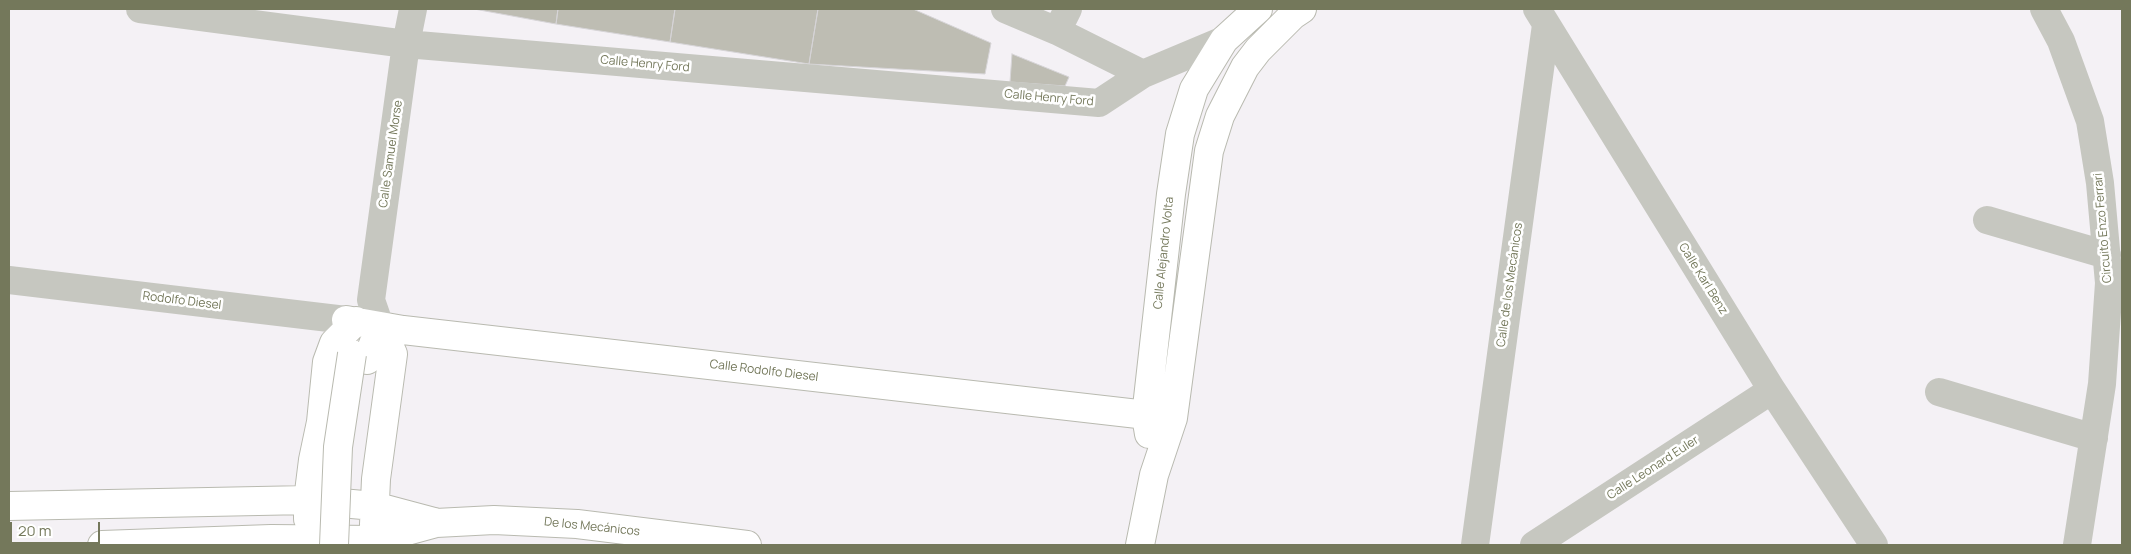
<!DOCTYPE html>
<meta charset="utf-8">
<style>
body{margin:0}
#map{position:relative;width:2131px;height:554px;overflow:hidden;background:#f4f1f5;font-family:Manrope,sans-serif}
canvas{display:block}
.frame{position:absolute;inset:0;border:10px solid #74785b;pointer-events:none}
.scale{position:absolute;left:10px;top:522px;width:90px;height:22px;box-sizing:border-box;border:2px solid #74785b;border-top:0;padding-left:6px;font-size:15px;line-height:18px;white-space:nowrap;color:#74785b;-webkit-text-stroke:4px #fff;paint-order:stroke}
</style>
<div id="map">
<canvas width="2131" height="554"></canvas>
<div class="frame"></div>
<div class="scale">20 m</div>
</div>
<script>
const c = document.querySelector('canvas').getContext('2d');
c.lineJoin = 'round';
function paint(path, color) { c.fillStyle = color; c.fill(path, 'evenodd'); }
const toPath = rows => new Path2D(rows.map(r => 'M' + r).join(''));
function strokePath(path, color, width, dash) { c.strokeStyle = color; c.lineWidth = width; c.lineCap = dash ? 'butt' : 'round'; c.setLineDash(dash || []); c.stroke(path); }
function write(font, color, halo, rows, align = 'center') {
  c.font = font + ' Manrope,sans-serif'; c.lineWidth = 5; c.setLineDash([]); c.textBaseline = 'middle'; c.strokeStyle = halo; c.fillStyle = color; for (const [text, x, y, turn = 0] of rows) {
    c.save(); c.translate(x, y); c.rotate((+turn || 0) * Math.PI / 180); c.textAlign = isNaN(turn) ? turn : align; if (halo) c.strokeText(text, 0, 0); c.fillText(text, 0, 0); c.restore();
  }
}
const building = toPath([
 [474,9,558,9,556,24,474,9],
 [558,9,675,9,670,42,556,24,558,9],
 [675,9,818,9,809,64,670,42,675,9],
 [818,9,913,9,991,43,985,74,809,64,818,9],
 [1012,54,1069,77,1065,86,1010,82,1012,54]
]);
paint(building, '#bebdb3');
strokePath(building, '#d6d4d7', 1);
const secondary = toPath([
 [346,320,403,330,1173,418],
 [367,360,380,326],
 [1149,434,1146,416,1171,194,1180,134,1194,89,1224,40,1258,9],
 [9,506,308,500,374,506,434,522],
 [308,519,308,500,313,460,321,422,327,362,334,343,356,321],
 [374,524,376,479,393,354,380,326],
 [102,545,271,539,374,540,436,523,494,520,577,524,747,545],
 [1140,545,1154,475,1173,418,1209,151,1220,116,1245,67,1258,50,1293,15,1302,9]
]);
strokePath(secondary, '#b9bab0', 30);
strokePath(toPath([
 [140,9,406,44,1099,103,1143,74],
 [1005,9,1057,31,1143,74,1224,40],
 [1537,9,1772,390,1874,545],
 [2044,9,2061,41,2090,121,2100,183,2109,283,2102,384,2077,545],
 [1057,31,1068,9],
 [1987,220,2107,255],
 [9,280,346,320],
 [380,326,371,300,406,44,413,9],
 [1939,392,2094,438],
 [1475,545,1546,25],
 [1534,545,1772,390]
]), '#c6c7c0', 28);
strokePath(secondary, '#fff', 28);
const secondaryBridge = toPath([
 [334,545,338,447,352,354]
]);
strokePath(secondaryBridge, '#b9bab0', 30, []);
strokePath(secondaryBridge, '#fff', 28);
write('12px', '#74785b', '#fff', [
 ["Calle Henry Ford",645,64,5],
 ["Calle Henry Ford",1049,98,5],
 ["Calle Samuel Morse",391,154,-82],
 ["Circuito Enzo Ferrari",2103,228,-95],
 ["Calle Alejandro Volta",1164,253,-84],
 ["Calle Karl Benz",1703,279,58],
 ["Calle de los Mecánicos",1510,285,-82],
 ["Rodolfo Diesel",182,301,7],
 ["Calle Rodolfo Diesel",764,371,7],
 ["Calle Leonard Euler",1653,468,-33],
 ["De los Mecánicos",592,527,6]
]);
</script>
